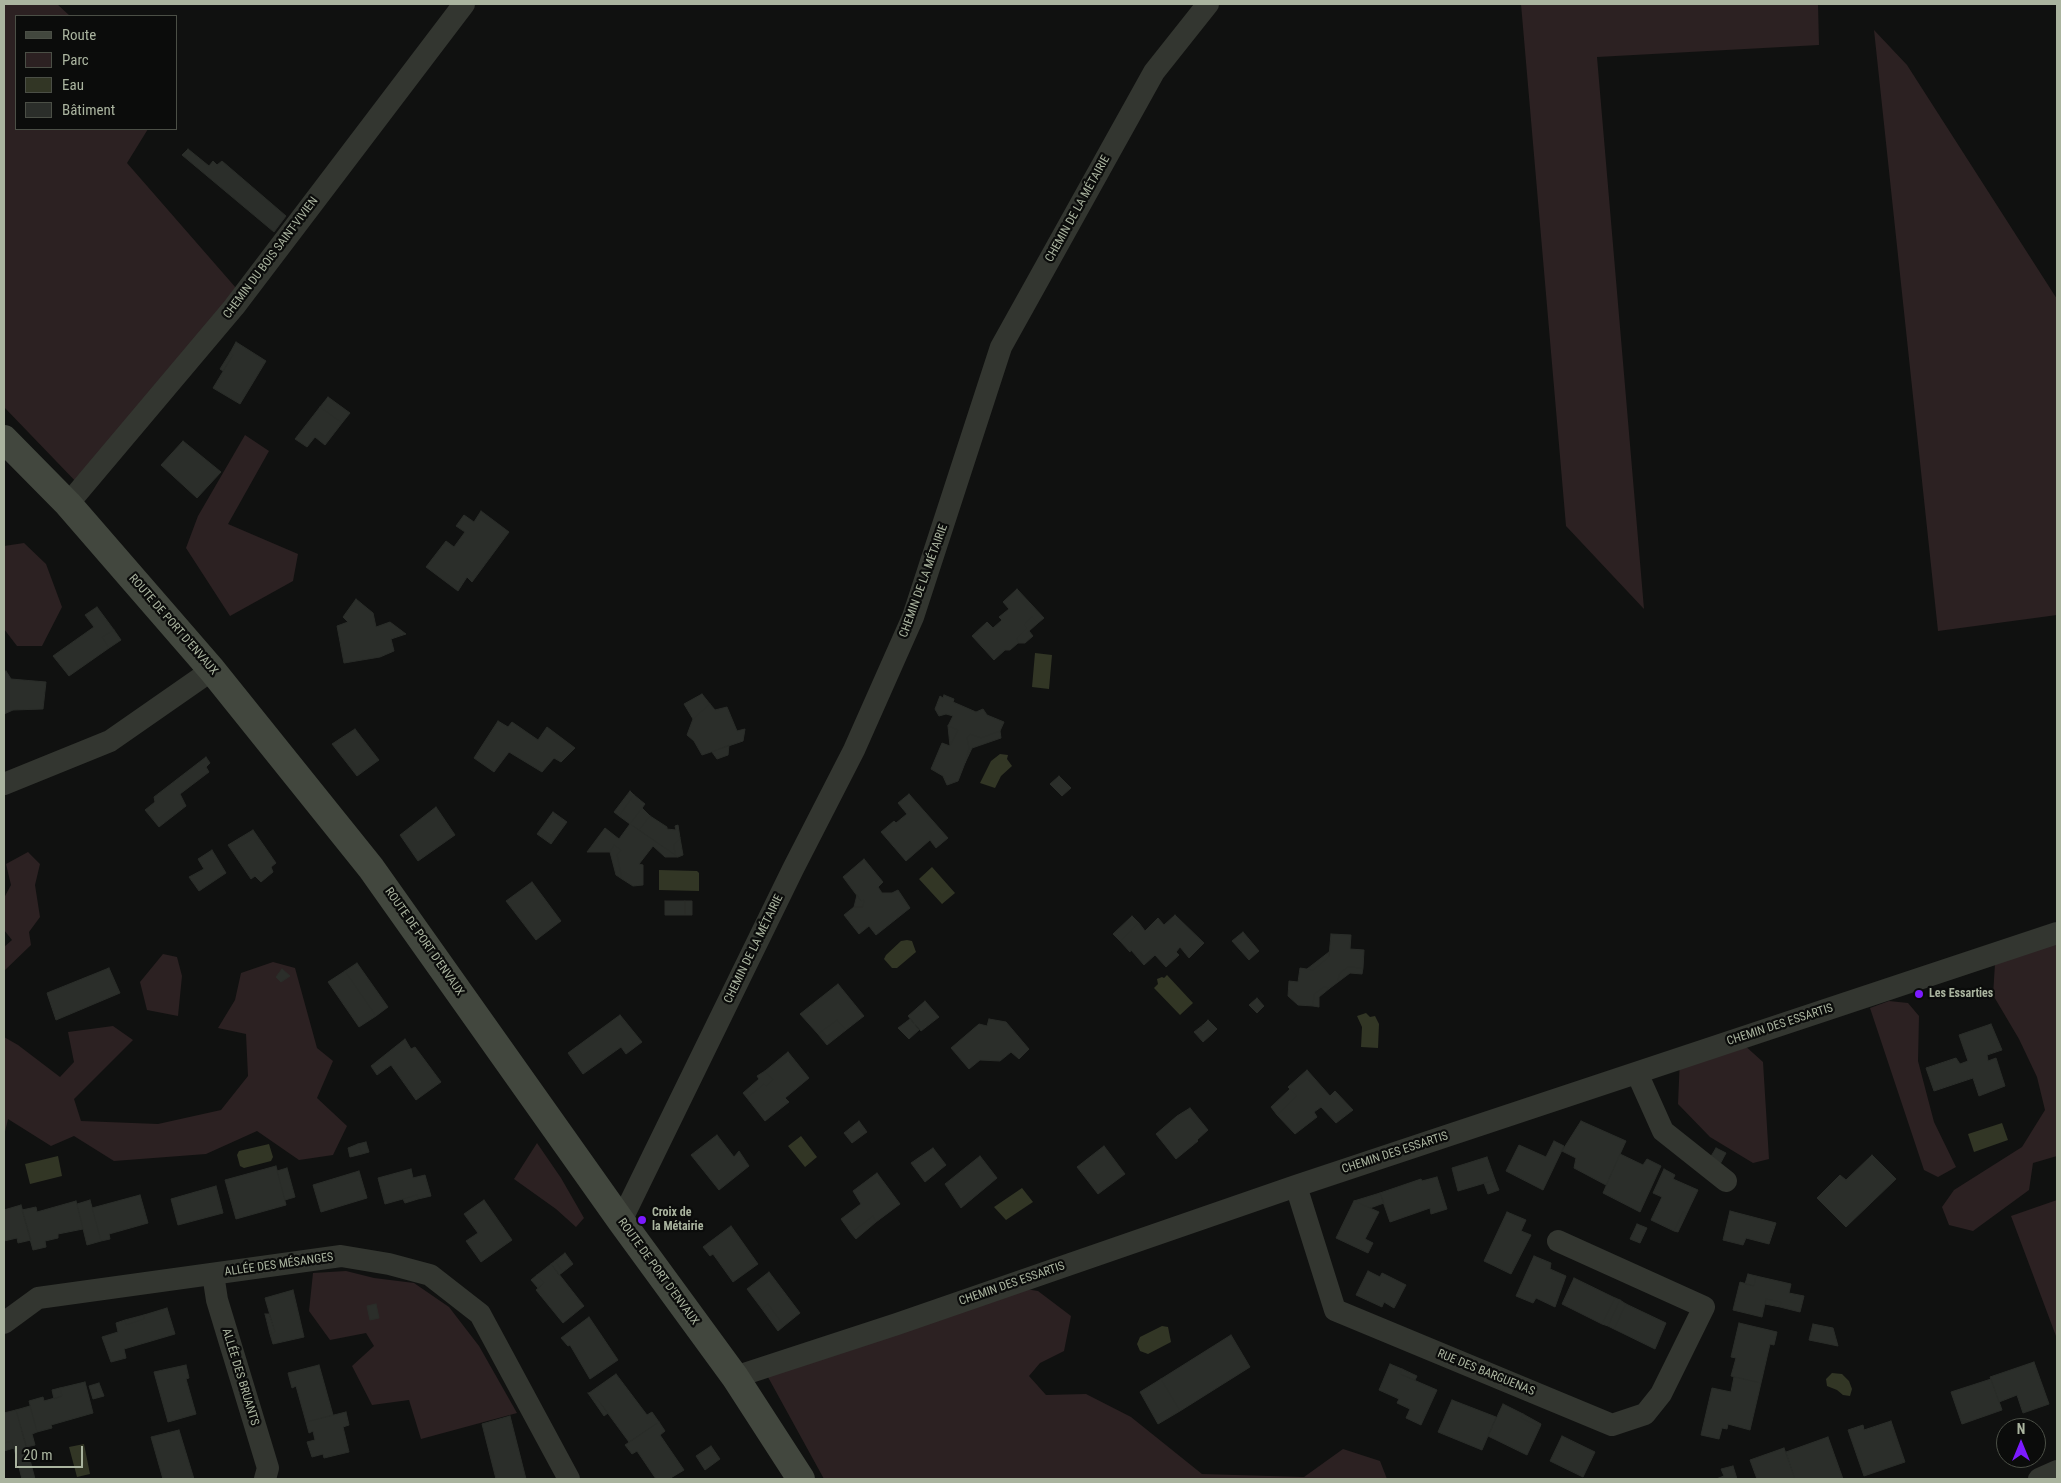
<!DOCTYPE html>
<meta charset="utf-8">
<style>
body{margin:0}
#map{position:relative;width:2061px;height:1483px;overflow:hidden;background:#101110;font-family:"Roboto Condensed",sans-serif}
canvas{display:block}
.frame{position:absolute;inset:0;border:5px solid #aab49f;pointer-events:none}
.legend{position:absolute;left:15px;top:15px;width:162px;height:115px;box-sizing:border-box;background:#0b0c0b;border:1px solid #4b4f46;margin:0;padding:6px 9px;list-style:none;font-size:15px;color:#aab49f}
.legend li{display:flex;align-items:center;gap:10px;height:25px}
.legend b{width:25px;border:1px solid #4b4f46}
.north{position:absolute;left:1996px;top:1418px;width:50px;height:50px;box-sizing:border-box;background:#0b0c0b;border:1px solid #4b4f46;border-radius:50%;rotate:0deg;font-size:14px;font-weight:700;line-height:20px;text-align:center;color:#aab49f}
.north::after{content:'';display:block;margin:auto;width:18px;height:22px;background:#7c1aff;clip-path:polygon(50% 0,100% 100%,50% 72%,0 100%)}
.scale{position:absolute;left:15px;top:1446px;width:68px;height:22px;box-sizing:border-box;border:2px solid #aab49f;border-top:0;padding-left:6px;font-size:15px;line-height:18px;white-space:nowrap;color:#aab49f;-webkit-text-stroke:4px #0b0c0b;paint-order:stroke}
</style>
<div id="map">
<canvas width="2061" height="1483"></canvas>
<div class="frame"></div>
<ul class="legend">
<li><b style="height:6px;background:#42473e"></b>Route</li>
<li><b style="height:14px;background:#2c2122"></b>Parc</li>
<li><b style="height:14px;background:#323625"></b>Eau</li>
<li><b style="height:14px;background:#2b2e2a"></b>Bâtiment</li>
</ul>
<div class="north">N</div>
<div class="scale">20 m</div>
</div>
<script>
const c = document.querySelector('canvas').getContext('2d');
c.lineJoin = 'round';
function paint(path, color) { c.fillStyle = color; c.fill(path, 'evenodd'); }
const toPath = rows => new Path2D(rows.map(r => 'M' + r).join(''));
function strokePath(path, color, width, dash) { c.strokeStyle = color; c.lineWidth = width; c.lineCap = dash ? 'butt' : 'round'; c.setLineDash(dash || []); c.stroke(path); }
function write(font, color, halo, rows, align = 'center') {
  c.font = font + ' "Roboto Condensed",sans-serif'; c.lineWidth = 4.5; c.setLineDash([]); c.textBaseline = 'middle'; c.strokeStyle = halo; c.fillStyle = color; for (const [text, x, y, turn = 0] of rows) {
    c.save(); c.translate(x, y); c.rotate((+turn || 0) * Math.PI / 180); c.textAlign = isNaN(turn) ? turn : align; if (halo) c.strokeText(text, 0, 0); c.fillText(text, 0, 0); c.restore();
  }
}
paint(toPath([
 [4,4,57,4,70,16,16,16,16,129,148,129,127,163,243,296,81,487,4,407],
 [1521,4,1818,4,1819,45,1597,57,1644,609,1566,526],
 [1874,30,1907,65,2057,299,2057,615,1938,631],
 [245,435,269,451,228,524,298,554,293,581,230,616,186,548,198,516],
 [24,543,46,564,62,607,42,646,17,646,4,629,4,546],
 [28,852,40,864,35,885,40,917,29,932,31,945,4,971,4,947,12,940,4,930,4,898,11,885,6,864],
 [2057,939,2057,1156,2033,1163,2029,1190,1973,1231,1949,1225,1942,1207,1954,1190,2022,1147,2045,1110,2037,1077,2019,1039,1993,995,1995,964],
 [163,954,177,957,182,976,178,1016,147,1010,140,982],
 [273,962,295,968,317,1048,333,1061,317,1098,347,1126,333,1155,299,1160,257,1131,206,1154,114,1161,74,1136,51,1146,8,1119,4,1136,4,1037,18,1045,60,1077,74,1062,68,1032,113,1026,133,1040,74,1099,81,1121,158,1124,221,1110,248,1076,246,1034,218,1028,235,1000,241,973],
 [1889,1001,1908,1003,1919,1016,1918,1061,1934,1122,1956,1167,1938,1177,1924,1170,1870,1008],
 [1743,1044,1763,1062,1769,1159,1753,1163,1710,1137,1678,1104,1680,1058],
 [537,1143,561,1178,584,1218,576,1227,556,1209,514,1179],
 [2057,1200,2057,1336,2056,1336,2011,1216],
 [346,1271,374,1278,414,1283,449,1307,479,1346,517,1413,421,1439,409,1400,372,1405,352,1366,374,1346,366,1333,330,1340,309,1311,313,1273],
 [1007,1286,1038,1291,1071,1316,1064,1351,1040,1363,1029,1376,1046,1395,1086,1394,1131,1417,1202,1474,1304,1477,1343,1449,1380,1461,1387,1479,824,1479,763,1368]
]), '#2c2122');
paint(toPath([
 [1035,653,1052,655,1049,689,1032,687],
 [1000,754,1008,755,1007,759,1012,766,1001,776,995,788,980,783,991,761],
 [932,867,955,893,942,904,919,879],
 [659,870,697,871,699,873,699,891,659,890],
 [907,940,912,941,916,952,897,968,892,968,884,959,886,955,901,941],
 [1167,975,1193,1003,1180,1015,1154,988,1158,984,1157,979,1162,977,1164,978],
 [1366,1013,1370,1017,1375,1016,1379,1024,1378,1048,1361,1047,1362,1027,1357,1016],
 [2002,1123,2008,1140,1974,1152,1968,1134],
 [801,1136,817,1157,805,1167,788,1146],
 [269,1144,273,1157,271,1161,244,1168,240,1166,237,1155,239,1151],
 [58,1156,62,1176,30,1184,25,1164],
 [1022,1188,1033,1202,1006,1220,994,1207],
 [1162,1326,1168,1327,1171,1342,1148,1354,1140,1351,1137,1344,1140,1337],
 [1832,1373,1842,1374,1849,1381,1852,1389,1850,1396,1843,1395,1837,1390,1827,1386,1826,1379],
 [84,1444,90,1474,77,1477,69,1447]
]), '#323625');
const building = toPath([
 [188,149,209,166,213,161,217,165,222,161,286,216,274,232,182,155,188,149],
 [236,342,266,361,240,404,213,388,233,355,230,353,236,342],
 [230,353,233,355,223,371,220,369,230,353],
 [328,397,350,413,342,423,320,407,328,397],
 [320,407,342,423,325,445,315,437,307,447,295,439,320,407],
 [183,441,221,472,197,498,161,465,183,441],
 [481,511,509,532,472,582,467,577,458,591,426,567,446,541,454,547,465,532,456,526,464,515,474,522,481,511],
 [1017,589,1044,618,1038,623,1032,617,1024,625,1027,628,1017,638,1018,643,1010,650,1005,650,994,660,972,636,987,622,993,628,1002,620,999,617,1009,609,1003,602,1017,589],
 [356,599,373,613,376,627,390,622,406,634,391,639,394,651,380,657,344,663,337,626,348,622,343,617,356,599],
 [97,607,114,630,102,637,109,648,69,676,53,656,94,627,85,615,97,607],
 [1032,617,1038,623,1029,631,1033,636,1025,643,1018,643,1017,638,1027,628,1024,625,1032,617],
 [114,630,121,640,109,648,102,637,114,630],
 [6,671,11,679,46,682,43,709,13,710,4,714,4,672,6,671],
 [702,694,710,704,693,719,684,704,702,694],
 [944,695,954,699,953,702,976,712,983,709,987,715,1004,722,1000,731,981,738,970,734,967,738,969,748,965,763,958,781,947,785,943,776,931,769,942,743,950,746,958,730,948,726,953,716,946,714,939,716,935,709,940,696,943,698,944,695],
 [710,704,715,710,727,707,737,731,745,729,743,741,702,755,694,741,687,735,693,719,710,704],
 [498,721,508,727,512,722,538,740,547,727,575,748,561,762,554,758,542,772,509,752,494,772,474,758,498,721],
 [948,726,958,730,950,746,948,726],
 [355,729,379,760,357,776,332,744,355,729],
 [1000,731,1001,738,972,748,965,763,969,748,967,738,970,734,981,738,1000,731],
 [729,745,728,755,717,759,712,752,729,745],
 [206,757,210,763,206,767,209,772,180,794,186,806,159,827,145,810,155,802,154,797,206,757],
 [1059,776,1071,788,1062,796,1050,784,1059,776],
 [630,791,634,795,619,816,614,812,630,791],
 [909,794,948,838,936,848,930,840,906,861,881,832,894,821,896,823,907,814,898,803,909,794],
 [634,795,645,804,630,824,619,816,634,795],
 [436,807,455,835,418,861,400,835,436,807],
 [642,808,650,816,639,830,630,824,642,808],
 [553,812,567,822,551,844,537,834,553,812],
 [650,816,667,827,667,829,676,830,675,826,678,825,680,838,674,845,675,855,639,830,650,816],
 [630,824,678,857,665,857,653,846,639,864,643,865,643,885,633,886,622,879,617,855,621,850,614,845,610,852,587,852,605,828,619,839,630,824],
 [253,830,276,863,271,867,273,872,261,882,255,876,251,879,228,845,253,830],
 [680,838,683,855,678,857,675,855,674,845,680,838],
 [614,845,621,850,617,855,622,879,616,875,610,852,614,845],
 [212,850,226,873,199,891,189,877,204,869,198,859,212,850],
 [864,859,883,882,878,887,882,893,892,893,898,890,910,908,876,935,869,926,859,934,844,915,854,907,863,907,864,900,861,901,843,877,864,859],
 [532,882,561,921,536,940,506,901,532,882],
 [857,895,861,901,864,900,863,907,854,907,857,895],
 [665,901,685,901,685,915,665,915,665,901],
 [685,901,692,901,692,915,685,915,685,901],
 [1175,915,1204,943,1189,958,1180,947,1176,952,1179,955,1166,967,1155,955,1144,965,1131,950,1130,952,1120,941,1139,923,1145,931,1158,918,1164,925,1175,915],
 [1132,916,1139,923,1120,941,1113,934,1132,916],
 [1243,932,1259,951,1249,960,1232,941,1243,932],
 [1331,934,1351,935,1350,949,1364,950,1363,968,1348,967,1339,974,1338,982,1330,988,1324,987,1314,994,1313,1006,1298,1005,1288,996,1289,981,1298,982,1300,968,1313,970,1329,957,1331,934],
 [1329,952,1329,957,1313,970,1307,969,1329,952],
 [357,963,388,1007,376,1016,345,971,357,963],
 [1348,967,1363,968,1362,974,1350,973,1338,982,1339,974,1348,967],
 [109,968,120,993,56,1020,47,993,109,968],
 [282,969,290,976,281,982,276,977,282,969],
 [345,971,376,1016,359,1027,328,982,345,971],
 [838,984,864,1016,846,1030,837,1020,818,1034,800,1014,838,984],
 [1324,987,1330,988,1319,997,1319,1007,1313,1006,1314,994,1324,987],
 [1257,998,1264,1006,1257,1013,1249,1005,1257,998],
 [925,1001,939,1017,921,1031,908,1016,925,1001],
 [620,1015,642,1042,626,1054,621,1047,583,1074,568,1053,620,1015],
 [910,1019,919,1030,909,1039,898,1028,910,1019],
 [989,1019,1006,1022,1029,1049,1019,1059,1011,1052,1000,1061,980,1060,969,1069,951,1048,979,1024,987,1026,989,1019],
 [837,1020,846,1030,827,1045,818,1034,837,1020],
 [1208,1020,1217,1029,1212,1034,1203,1025,1208,1020],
 [1991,1024,2002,1050,1987,1055,1988,1061,1996,1058,2005,1086,1979,1096,1973,1078,1934,1091,1926,1068,1956,1058,1960,1064,1968,1061,1959,1035,1991,1024],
 [1203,1025,1212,1034,1203,1042,1194,1032,1203,1025],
 [405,1039,411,1049,415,1047,441,1082,416,1100,391,1065,377,1075,371,1066,405,1039],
 [788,1052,809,1078,785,1098,789,1102,765,1121,747,1098,764,1084,766,1086,773,1080,765,1071,788,1052],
 [1307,1070,1330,1096,1335,1091,1353,1110,1336,1123,1321,1107,1314,1112,1317,1117,1295,1134,1277,1115,1297,1096,1288,1087,1307,1070],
 [765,1071,773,1080,766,1086,764,1084,747,1098,743,1093,759,1079,757,1076,765,1071],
 [1290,1089,1297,1096,1277,1115,1271,1107,1290,1089],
 [1190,1108,1208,1130,1197,1140,1198,1141,1176,1159,1156,1134,1177,1116,1190,1108],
 [859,1121,867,1132,852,1143,844,1133,859,1121],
 [1581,1121,1626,1141,1606,1185,1574,1168,1576,1158,1562,1151,1581,1121],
 [717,1135,734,1157,739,1151,749,1166,719,1190,691,1155,717,1135],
 [1554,1141,1564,1146,1543,1190,1506,1171,1519,1145,1546,1157,1554,1141],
 [366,1142,369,1152,362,1154,358,1144,366,1142],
 [358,1144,362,1154,350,1157,348,1148,358,1144],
 [1104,1146,1125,1174,1098,1194,1077,1167,1104,1146],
 [933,1148,946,1165,925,1182,911,1163,933,1148],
 [1716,1148,1726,1153,1719,1166,1710,1158,1716,1148],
 [1620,1154,1643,1165,1647,1159,1661,1166,1640,1212,1603,1193,1620,1154],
 [1872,1155,1896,1179,1846,1227,1817,1198,1840,1175,1846,1180,1872,1155],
 [980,1156,997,1178,961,1208,945,1184,980,1156],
 [1487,1157,1495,1180,1458,1191,1452,1168,1487,1157],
 [276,1166,286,1205,236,1219,225,1180,276,1166],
 [287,1168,295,1197,285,1200,277,1171,287,1168],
 [411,1169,413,1178,425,1175,431,1196,418,1199,417,1195,385,1204,378,1178,411,1169],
 [1664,1169,1675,1175,1673,1179,1698,1190,1687,1213,1683,1212,1674,1231,1651,1220,1662,1197,1653,1193,1664,1169],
 [359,1171,367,1198,321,1212,313,1185,359,1171],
 [877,1173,900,1204,876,1222,873,1216,851,1233,841,1219,861,1204,853,1191,877,1173],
 [1437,1177,1447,1209,1431,1214,1430,1208,1390,1222,1380,1193,1421,1179,1422,1181,1437,1177],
 [1495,1180,1499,1190,1488,1194,1484,1183,1495,1180],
 [216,1186,223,1213,178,1225,171,1199,216,1186],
 [1380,1193,1384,1203,1370,1208,1354,1201,1380,1193],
 [140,1195,148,1223,109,1234,110,1239,101,1241,92,1208,140,1195],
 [417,1195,418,1199,405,1203,403,1199,417,1195],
 [90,1200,101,1241,87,1245,77,1204,90,1200],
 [484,1200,512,1240,481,1262,466,1241,478,1233,464,1214,484,1200],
 [76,1201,83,1229,58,1234,58,1238,45,1241,46,1247,33,1250,22,1210,36,1207,37,1212,76,1201],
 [1354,1201,1379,1212,1365,1239,1373,1243,1368,1253,1336,1238,1354,1201],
 [21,1205,31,1240,18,1243,17,1238,4,1241,4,1210,21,1205],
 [1730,1211,1776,1223,1769,1244,1746,1238,1743,1245,1723,1240,1730,1211],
 [1507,1212,1526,1220,1521,1231,1531,1235,1511,1274,1484,1261,1507,1212],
 [1683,1212,1687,1213,1678,1232,1674,1231,1683,1212],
 [873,1216,876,1222,856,1239,851,1233,873,1216],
 [1637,1224,1647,1228,1640,1243,1630,1239,1637,1224],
 [731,1226,758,1264,733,1282,713,1254,710,1256,703,1247,731,1226],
 [565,1253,573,1264,563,1272,555,1261,565,1253],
 [1534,1256,1551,1263,1550,1269,1566,1276,1555,1307,1536,1298,1533,1303,1516,1296,1534,1256],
 [555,1261,563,1272,559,1275,551,1264,555,1261],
 [551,1264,584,1306,563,1323,536,1290,544,1283,537,1275,551,1264],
 [1368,1271,1380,1277,1382,1273,1406,1285,1394,1308,1384,1302,1382,1307,1356,1295,1368,1271],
 [769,1272,800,1313,784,1326,768,1304,762,1309,747,1289,769,1272],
 [1748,1274,1756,1276,1754,1286,1745,1284,1748,1274],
 [537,1275,544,1283,538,1288,531,1280,537,1275],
 [1756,1276,1791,1284,1789,1293,1804,1296,1800,1312,1780,1307,1781,1302,1766,1299,1762,1317,1733,1310,1740,1282,1754,1286,1756,1276],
 [1574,1278,1615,1298,1602,1324,1562,1304,1574,1278],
 [293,1290,304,1337,273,1344,270,1334,275,1332,265,1298,293,1290],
 [1615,1298,1620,1300,1608,1326,1602,1324,1615,1298],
 [1766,1299,1781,1302,1780,1307,1765,1304,1766,1299],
 [1620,1300,1626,1304,1614,1329,1608,1326,1620,1300],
 [376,1304,379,1318,370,1320,367,1306,376,1304],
 [768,1304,784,1326,778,1331,762,1309,768,1304],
 [1626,1304,1666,1323,1655,1349,1614,1329,1626,1304],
 [167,1308,175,1334,124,1349,126,1358,111,1362,102,1337,118,1332,116,1323,125,1320,126,1325,144,1319,144,1315,167,1308],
 [265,1314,269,1314,275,1332,270,1334,265,1314],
 [144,1315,144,1319,126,1325,125,1320,144,1315],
 [589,1317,618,1360,590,1379,570,1345,568,1346,561,1338,589,1317],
 [1739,1323,1777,1332,1774,1345,1770,1344,1761,1383,1731,1376,1736,1358,1731,1357,1739,1323],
 [1813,1324,1833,1328,1838,1346,1809,1340,1813,1324],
 [1231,1335,1250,1367,1180,1411,1161,1379,1231,1335],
 [2034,1362,2049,1404,2023,1413,2017,1395,1999,1402,1990,1377,2034,1362],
 [1390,1364,1402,1369,1400,1374,1437,1390,1421,1425,1406,1418,1410,1409,1397,1403,1399,1399,1379,1390,1390,1364],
 [186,1365,189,1378,186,1379,196,1414,168,1422,154,1372,186,1365],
 [319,1365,333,1415,306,1422,296,1386,292,1388,288,1373,319,1365],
 [1402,1369,1417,1376,1415,1380,1400,1374,1402,1369],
 [616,1374,647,1415,652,1412,659,1422,629,1442,598,1400,596,1401,589,1393,616,1374],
 [1734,1377,1761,1383,1750,1430,1728,1424,1727,1429,1722,1428,1719,1439,1701,1435,1712,1388,1731,1392,1734,1377],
 [1161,1379,1180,1411,1158,1424,1140,1392,1161,1379],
 [1991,1379,2002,1410,1962,1424,1951,1392,1991,1379],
 [85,1382,93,1413,51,1425,52,1428,37,1432,29,1401,43,1397,44,1401,62,1396,60,1388,85,1382],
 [99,1383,104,1396,93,1399,89,1386,99,1383],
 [60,1388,62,1396,54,1399,52,1390,60,1388],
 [588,1393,589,1393,596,1401,598,1400,608,1413,604,1416,588,1393],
 [1452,1400,1496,1417,1482,1450,1438,1432,1452,1400],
 [1503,1404,1523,1414,1521,1418,1540,1427,1527,1455,1488,1436,1503,1404],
 [30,1406,37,1432,32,1434,35,1445,26,1447,16,1410,30,1406],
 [16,1410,25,1441,35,1479,22,1479,12,1441,4,1443,4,1413,16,1410],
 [346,1412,349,1425,343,1427,349,1452,324,1458,323,1454,312,1457,307,1442,315,1440,313,1431,309,1433,306,1422,346,1412],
 [1523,1414,1541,1424,1540,1427,1521,1418,1523,1414],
 [510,1416,526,1479,496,1479,482,1424,510,1416],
 [1891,1421,1905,1462,1864,1476,1848,1430,1863,1425,1864,1430,1891,1421],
 [659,1422,665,1431,660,1435,684,1470,669,1479,656,1479,637,1451,632,1454,625,1445,659,1422],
 [179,1430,194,1479,163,1479,151,1437,179,1430],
 [1562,1436,1595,1452,1583,1477,1550,1461,1562,1436],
 [1828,1437,1843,1479,1795,1479,1786,1452,1828,1437],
 [12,1441,14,1448,4,1451,4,1443,12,1441],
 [711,1446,720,1459,705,1470,696,1456,711,1446],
 [1784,1448,1795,1479,1757,1479,1750,1460,1784,1448],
 [1733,1466,1737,1479,1716,1479,1724,1476,1721,1469,1733,1466]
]);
paint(building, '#2b2e2a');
strokePath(building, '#2a2d29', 1);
strokePath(toPath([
 [68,504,234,307,464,4],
 [4,784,110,741,212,670],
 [1637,1073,1663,1131,1726,1181],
 [1296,1186,1335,1310,1612,1425,1645,1414,1661,1394,1704,1307,1558,1241],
 [621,1221,793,869,854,750,913,617,1001,347,1154,72,1208,4],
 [213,1274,217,1300,268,1468,265,1479],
 [4,1323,38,1298,341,1256,389,1264,430,1275,480,1314,569,1479],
 [735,1377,897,1324,1296,1186,2057,933],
 [2039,1479,2057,1471]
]), '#333630', 22);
strokePath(toPath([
 [4,439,68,504,212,670,371,868,621,1221,735,1377,801,1479]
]), '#42473e', 28);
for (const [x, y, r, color] of [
 [1919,994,5,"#7c1aff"],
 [642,1220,5,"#7c1aff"]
]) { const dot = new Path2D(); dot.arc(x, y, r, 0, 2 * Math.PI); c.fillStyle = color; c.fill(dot); strokePath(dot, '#0b0c0b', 2); }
write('12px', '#aab49f', '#0b0c0b', [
 ["CHEMIN DE LA MÉTAIRIE",1078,209,-61],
 ["CHEMIN DU BOIS SAINT-VIVIEN",271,258,-53],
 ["CHEMIN DE LA MÉTAIRIE",924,581,-70],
 ["ROUTE DE PORT D'ENVAUX",173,625,49],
 ["ROUTE DE PORT D'ENVAUX",424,942,55],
 ["CHEMIN DE LA MÉTAIRIE",754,949,-64],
 ["CHEMIN DES ESSARTIS",1780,1025,-18],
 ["CHEMIN DES ESSARTIS",1395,1153,-18],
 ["ALLÉE DES MÉSANGES",279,1265,-8],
 ["ROUTE DE PORT D'ENVAUX",658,1272,54],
 ["CHEMIN DES ESSARTIS",1012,1284,-19],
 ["RUE DES BARGUENAS",1486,1373,22],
 ["ALLÉE DES BRUANTS",240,1377,73]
]);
write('bold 12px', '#aab49f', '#0b0c0b', [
 ["Les Essarties",1929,994],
 ["Croix de",652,1213],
 ["la Métairie",652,1227]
], 'left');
</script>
